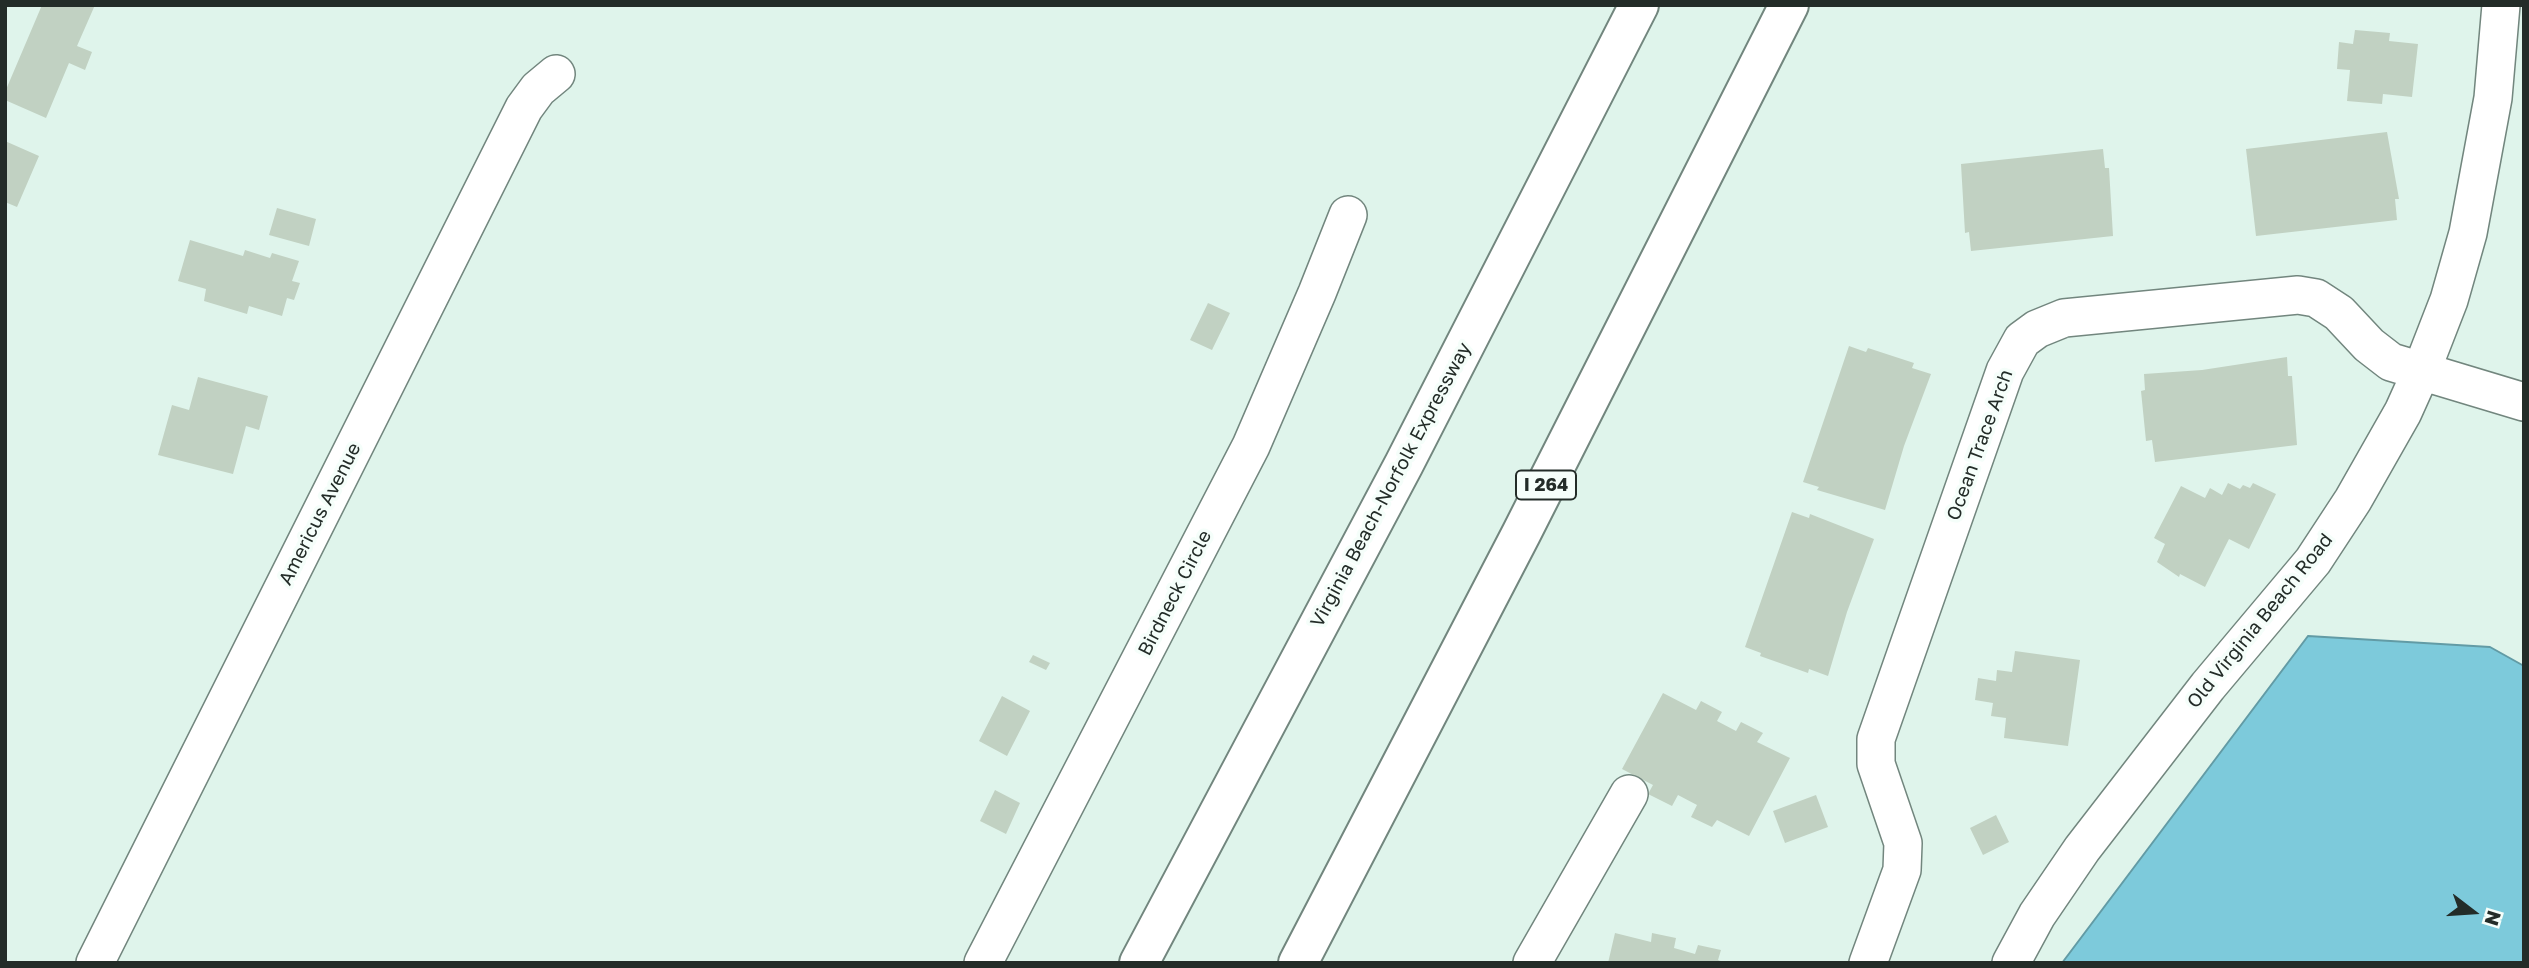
<!DOCTYPE html>
<style>
body{margin:0}
#map{position:relative;width:2529px;height:968px;overflow:hidden;background:#dff4eb;font-family:"Golos Text",sans-serif}
canvas{display:block}
.frame{position:absolute;inset:0;border:7px solid #232c28;pointer-events:none}
.north{position:absolute;left:2438px;top:877px;width:70px;height:70px;-webkit-text-stroke:5px #f5fefa;paint-order:stroke;rotate:107deg;font-size:19px;font-weight:700;line-height:28px;text-align:center;color:#232c28}
.north::after{content:'';display:block;margin:auto;width:24px;height:32px;background:#232c28;clip-path:polygon(50% 0,100% 100%,50% 72%,0 100%)}
</style>
<div id="map">
<canvas width="2529" height="968"></canvas>
<div class="frame"></div>
<div class="north">N</div>
</div>
<script>
const c = document.querySelector('canvas').getContext('2d');
c.lineJoin = 'round';
function paint(path, color) { c.fillStyle = color; c.fill(path, 'evenodd'); }
const toPath = rows => new Path2D(rows.map(r => 'M' + r).join(''));
function strokePath(path, color, width, dash) { c.strokeStyle = color; c.lineWidth = width; c.lineCap = dash ? 'butt' : 'round'; c.setLineDash(dash || []); c.stroke(path); }
function write(font, color, halo, rows, align = 'center') {
  c.font = font + ' "Golos Text",sans-serif'; c.lineWidth = 7; c.setLineDash([]); c.textBaseline = 'middle'; c.strokeStyle = halo; c.fillStyle = color; for (const [text, x, y, turn = 0] of rows) {
    c.save(); c.translate(x, y); c.rotate((+turn || 0) * Math.PI / 180); c.textAlign = isNaN(turn) ? turn : align; if (halo) c.strokeText(text, 0, 0); c.fillText(text, 0, 0); c.restore();
  }
}
const water = toPath([
 [2308,636,2490,647,2524,666,2524,963,2062,963,2308,636]
]);
paint(water, '#7dcadb');
strokePath(water, '#629ba5', 2);
paint(toPath([
 [42,5,95,5,77,46,92,52,85,70,69,63,46,118,5,100,5,92],
 [2355,30,2390,33,2389,41,2418,44,2412,97,2383,94,2382,104,2347,101,2350,70,2337,69,2339,42,2353,44],
 [2387,132,2399,199,2395,199,2397,220,2256,236,2246,149],
 [5,141,39,156,17,207,5,202],
 [2103,149,2105,168,2109,168,2113,236,1971,251,1969,232,1965,233,1961,164],
 [277,208,316,219,309,246,269,235],
 [190,240,243,256,245,250,270,258,272,253,299,261,292,281,300,283,294,300,287,298,282,316,249,306,247,314,204,301,206,289,178,281],
 [1208,303,1230,313,1212,350,1190,340],
 [1849,346,1866,352,1868,348,1914,363,1912,368,1931,374,1904,446,1885,510,1817,490,1819,487,1803,482],
 [2287,357,2288,376,2292,376,2297,445,2155,462,2152,440,2146,441,2141,391,2145,390,2144,374,2202,370],
 [198,377,268,396,259,430,246,426,233,474,158,455,172,405,189,410],
 [2228,483,2240,489,2243,485,2250,488,2253,483,2276,494,2249,549,2229,539,2205,587,2180,574,2179,577,2157,562,2165,544,2154,538,2181,486,2205,498,2210,488,2222,495],
 [1792,512,1809,518,1810,514,1874,539,1847,612,1828,676,1809,669,1808,673,1760,656,1761,653,1745,647],
 [2015,651,2080,660,2068,746,2004,738,2006,718,1991,716,1993,703,1975,700,1978,678,1996,681,1997,670,2012,672],
 [1033,655,1050,663,1046,670,1029,662],
 [1663,693,1696,710,1701,701,1722,712,1717,721,1736,731,1741,722,1763,733,1757,742,1790,758,1749,836,1717,820,1712,827,1691,817,1697,805,1678,795,1672,806,1648,794,1653,785,1622,769],
 [1002,696,1030,711,1007,756,979,741],
 [995,790,1020,803,1006,834,980,821],
 [1816,795,1828,827,1785,843,1773,811],
 [1996,815,2009,842,1983,855,1970,828],
 [1615,933,1651,942,1652,933,1676,938,1674,948,1695,954,1698,945,1721,950,1718,960,1726,963,1608,963]
]), '#c1d1c2');
const street = toPath([
 [95,963,524,108,538,89,556,74],
 [983,963,1251,446,1317,293,1348,215],
 [1532,963,1629,794],
 [1868,963,1902,870,1903,843,1876,764,1876,739,2005,371,2022,340,2037,329,2064,318,2298,295,2316,298,2339,313,2369,345,2391,362,2524,402],
 [2011,963,2037,915,2082,849,2208,686,2313,561,2353,500,2403,412,2421,372,2449,300,2468,233,2493,98,2501,5]
]);
const highway = toPath([
 [1139,963,1404,464,1639,5],
 [1298,963,1521,534,1789,5]
]);
strokePath(street, '#72867e', 40);
strokePath(highway, '#72867e', 42);
strokePath(street, '#fff', 37);
strokePath(highway, '#fff', 38);
for (const [x, y, w] of [
 [1546,485,60]
]) { const box = new Path2D(); box.roundRect(x - w / 2, y - 14.5, w, 29, 5); c.fillStyle = '#f5fefa'; c.fill(box); strokePath(box, '#232c28', 2); }
write('bold 18px', '#232c28', null, [
 ["I 264",1546,485]
]);
write('19px', '#232c28', '#f5fefa', [
 ["Ocean Trace Arch",1980,445,-70],
 ["Virginia Beach-Norfolk Expressway",1391,485,-62],
 ["Americus Avenue",320,514,-63],
 ["Birdneck Circle",1175,593,-63],
 ["Old Virginia Beach Road",2260,621,-51]
]);
</script>
